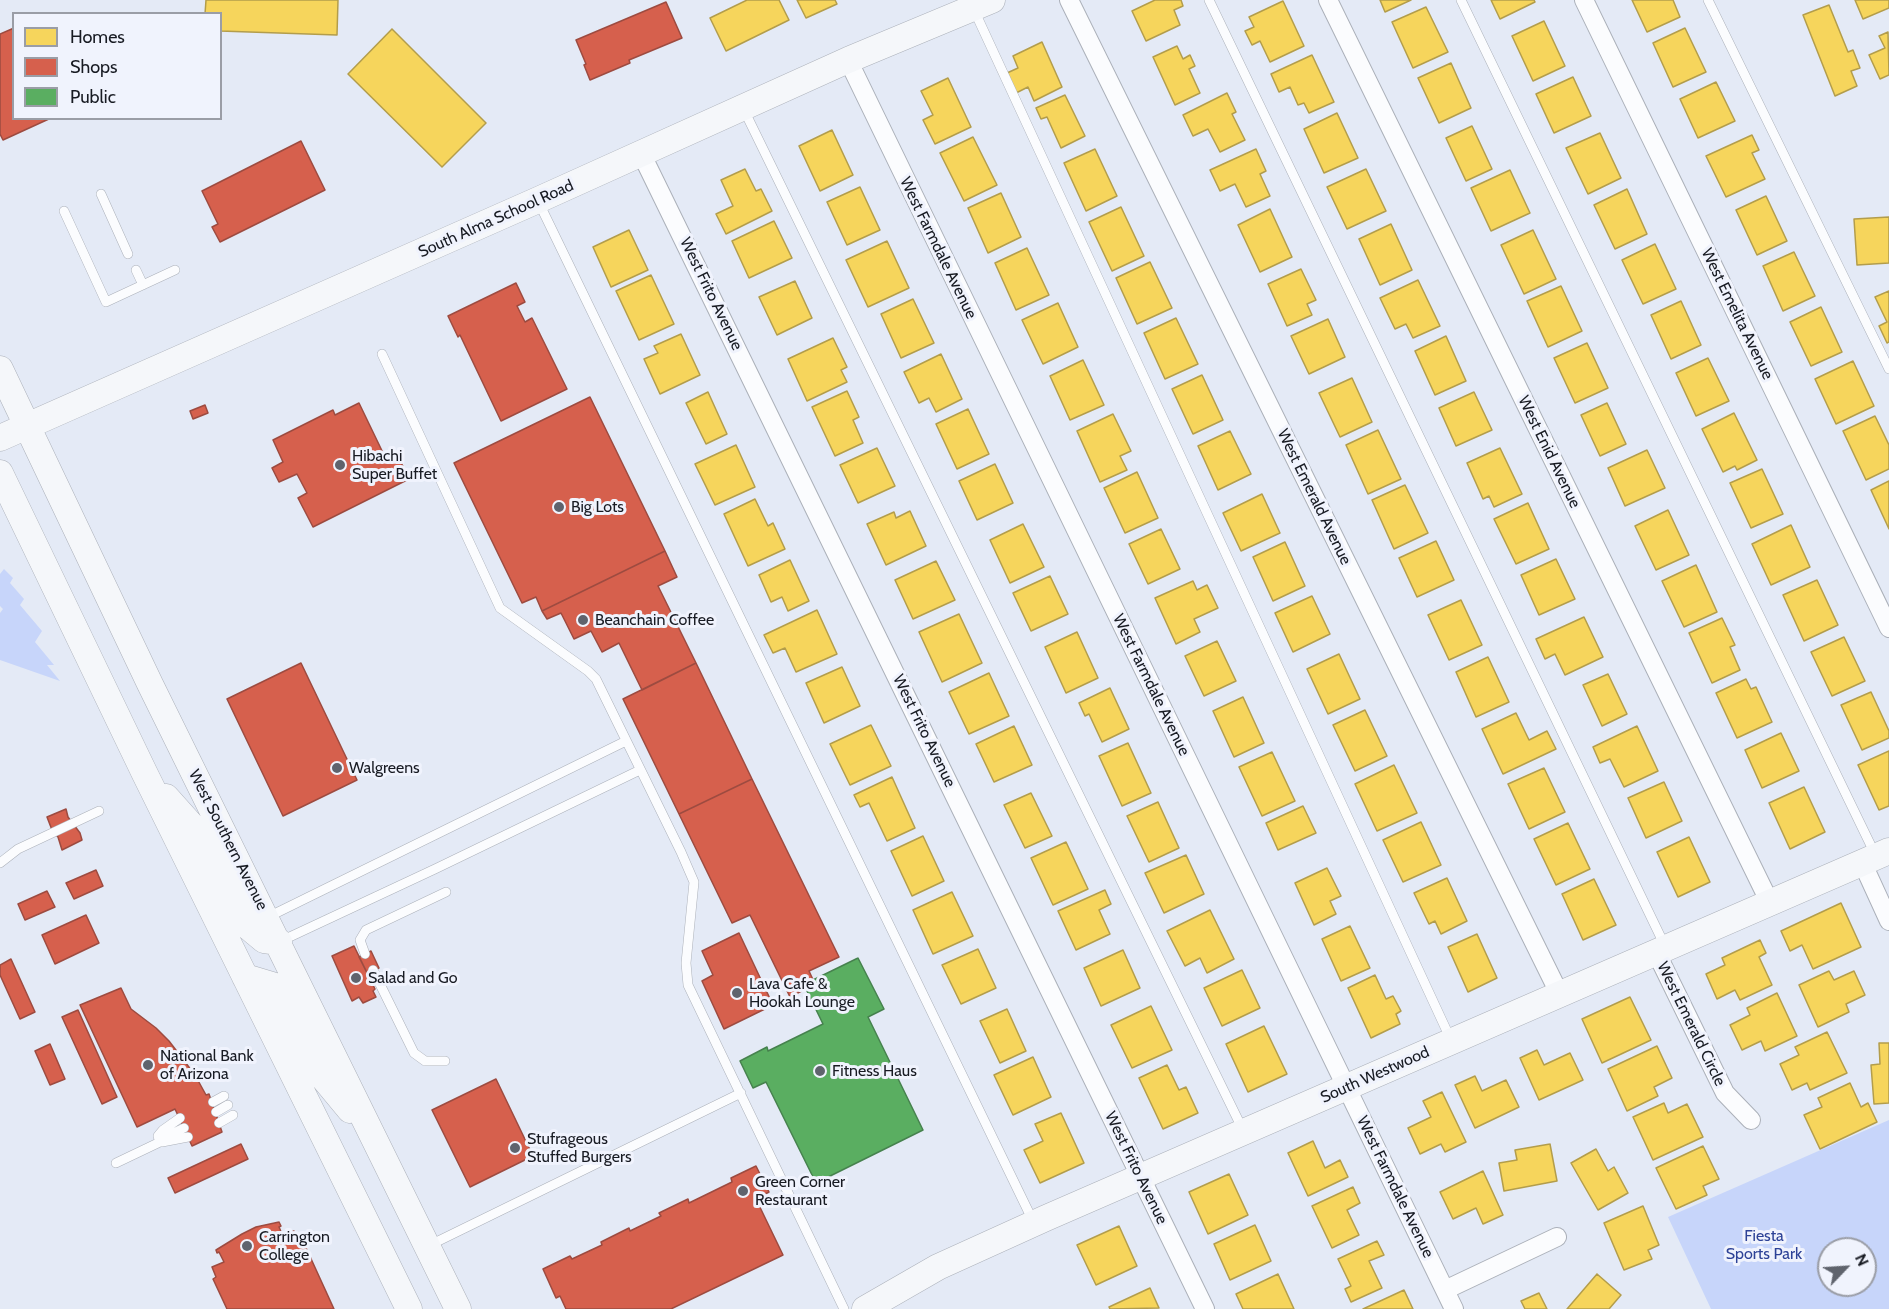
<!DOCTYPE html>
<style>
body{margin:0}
#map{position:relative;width:1889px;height:1309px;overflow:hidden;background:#e4eaf6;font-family:Cabin,sans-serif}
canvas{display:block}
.legend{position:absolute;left:12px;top:12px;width:210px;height:108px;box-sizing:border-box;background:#f0f3fd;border:2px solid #9a9da6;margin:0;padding:8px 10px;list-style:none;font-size:18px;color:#181b23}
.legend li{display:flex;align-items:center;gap:12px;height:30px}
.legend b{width:30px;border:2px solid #9a9da6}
.north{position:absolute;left:1817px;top:1237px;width:60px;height:60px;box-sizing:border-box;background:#f0f3fd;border:2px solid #9a9da6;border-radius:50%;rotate:65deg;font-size:16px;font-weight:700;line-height:24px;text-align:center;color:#181b23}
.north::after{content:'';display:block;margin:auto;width:21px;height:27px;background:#5f636d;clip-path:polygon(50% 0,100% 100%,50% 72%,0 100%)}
</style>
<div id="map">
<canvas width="1889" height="1309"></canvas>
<ul class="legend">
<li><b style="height:16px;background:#f6d55c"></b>Homes</li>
<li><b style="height:16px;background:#d6604d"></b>Shops</li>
<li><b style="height:16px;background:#5aae61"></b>Public</li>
</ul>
<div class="north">N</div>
</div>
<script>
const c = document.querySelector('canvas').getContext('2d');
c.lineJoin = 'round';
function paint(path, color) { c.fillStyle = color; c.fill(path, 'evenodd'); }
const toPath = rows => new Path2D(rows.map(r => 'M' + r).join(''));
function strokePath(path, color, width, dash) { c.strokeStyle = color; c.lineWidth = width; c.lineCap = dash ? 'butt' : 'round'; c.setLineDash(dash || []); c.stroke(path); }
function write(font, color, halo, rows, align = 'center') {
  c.font = font + ' Cabin,sans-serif'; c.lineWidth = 6; c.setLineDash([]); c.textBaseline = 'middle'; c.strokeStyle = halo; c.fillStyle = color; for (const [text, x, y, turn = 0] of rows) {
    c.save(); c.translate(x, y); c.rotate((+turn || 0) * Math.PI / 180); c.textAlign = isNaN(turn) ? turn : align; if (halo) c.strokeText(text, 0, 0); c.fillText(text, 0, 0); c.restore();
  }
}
paint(toPath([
 [4,569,13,578,10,583,24,599,20,605,42,631,35,642,54,665,47,665,60,681,0,660,0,613,3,609,0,606,0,574],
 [1889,1120,1889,1309,1711,1309,1668,1217],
 [1829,1249,1865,1249,1865,1285,1829,1285]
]), '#c7d5fa');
const homes = toPath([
 [206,0,338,0,337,35,220,31,220,14,205,14,206,0],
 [747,0,779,0,789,20,726,51,710,18,747,0],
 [797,0,835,0,837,4,806,18,797,0],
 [1155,0,1181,0,1183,6,1174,10,1180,25,1146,41,1132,11,1155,0],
 [1380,0,1411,0,1385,12,1380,0],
 [1491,0,1534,0,1535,2,1500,19,1491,0],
 [1632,0,1673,0,1680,17,1647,32,1632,0],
 [1855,0,1889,0,1889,8,1863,19,1855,0],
 [1283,1,1304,46,1270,62,1260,41,1252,45,1245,31,1254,27,1249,17,1283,1],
 [1829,5,1848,52,1853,50,1860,68,1851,71,1857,86,1835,96,1803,15,1829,5],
 [1426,7,1448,52,1413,68,1392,22,1426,7],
 [1544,21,1565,66,1533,81,1512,36,1544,21],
 [1685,28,1706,72,1673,87,1653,43,1685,28],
 [392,29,486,123,442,167,348,74,392,29],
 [1888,32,1889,75,1880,79,1869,55,1885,48,1879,36,1888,32],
 [1042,42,1062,87,1034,101,1028,87,1016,93,1007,73,1018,68,1013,56,1042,42],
 [1177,46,1183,59,1190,55,1195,66,1189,69,1200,93,1175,105,1153,57,1177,46],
 [1312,55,1334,102,1309,113,1304,103,1298,105,1290,87,1279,92,1271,74,1312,55],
 [1451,63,1471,108,1439,123,1418,78,1451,63],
 [1573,77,1591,116,1554,133,1536,94,1573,77],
 [948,78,971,127,935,144,923,120,933,115,921,91,948,78],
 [1716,82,1735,121,1698,138,1680,99,1716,82],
 [1227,93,1236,112,1232,114,1245,140,1220,152,1208,129,1193,136,1183,115,1227,93],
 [1065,95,1085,136,1061,148,1047,117,1041,119,1036,108,1065,95],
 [1337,113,1358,158,1324,173,1304,129,1337,113],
 [1472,126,1492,169,1466,181,1446,138,1472,126],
 [832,130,853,175,820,191,799,146,832,130],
 [1600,133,1621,178,1588,194,1566,148,1600,133],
 [1752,135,1759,150,1752,153,1765,179,1726,197,1706,156,1752,135],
 [973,137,997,185,964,201,940,153,973,137],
 [1095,149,1117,196,1086,211,1064,163,1095,149],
 [1256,149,1266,171,1260,174,1270,196,1246,207,1235,184,1220,191,1210,170,1256,149],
 [745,169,756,191,761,189,772,211,726,234,716,214,733,206,721,180,745,169],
 [1366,169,1386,211,1347,229,1327,187,1366,169],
 [1510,170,1530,213,1491,231,1471,188,1510,170],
 [860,187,880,230,847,245,827,202,860,187],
 [1627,189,1647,234,1615,249,1594,205,1627,189],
 [1001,193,1021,237,988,253,968,208,1001,193],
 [1766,196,1787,241,1757,255,1736,210,1766,196],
 [1121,207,1144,256,1112,271,1089,222,1121,207],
 [1270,209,1292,257,1260,272,1238,225,1270,209],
 [1889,217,1889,263,1857,265,1854,219,1889,217],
 [774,221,792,258,749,278,732,241,774,221],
 [1391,224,1412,270,1380,285,1359,239,1391,224],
 [629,230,648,270,611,287,593,247,629,230],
 [1533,230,1556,279,1524,294,1501,245,1533,230],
 [887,241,909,288,868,307,846,260,887,241],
 [1655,244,1676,289,1643,304,1622,260,1655,244],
 [1027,248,1049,295,1016,310,995,263,1027,248],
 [1794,252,1815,296,1783,311,1763,266,1794,252],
 [1150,262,1172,308,1137,324,1116,278,1150,262],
 [1301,269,1316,300,1307,304,1312,315,1287,326,1268,284,1301,269],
 [651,275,674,324,639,340,616,291,651,275],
 [1418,280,1440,326,1413,338,1406,324,1395,329,1380,298,1418,280],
 [795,281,812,318,777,335,759,297,795,281],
 [1561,286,1582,331,1548,347,1527,301,1561,286],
 [1889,291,1889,342,1887,343,1879,326,1887,322,1875,297,1889,291],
 [913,299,934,343,901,358,881,314,913,299],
 [1681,301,1701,345,1671,359,1651,315,1681,301],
 [1058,303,1078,347,1043,364,1022,320,1058,303],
 [1821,307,1842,352,1811,366,1790,322,1821,307],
 [1176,318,1198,364,1165,379,1144,333,1176,318],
 [1328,319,1345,357,1309,374,1291,336,1328,319],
 [681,334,700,375,660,394,644,359,658,353,654,346,681,334],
 [1446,336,1466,381,1435,395,1415,351,1446,336],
 [833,338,847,367,841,370,847,382,807,401,788,359,833,338],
 [1587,343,1608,388,1575,403,1554,358,1587,343],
 [941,354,962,399,936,412,929,398,919,403,904,372,941,354],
 [1708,358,1729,401,1696,416,1676,373,1708,358],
 [1083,360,1104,405,1070,420,1050,376,1083,360],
 [1853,361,1874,406,1836,424,1815,379,1853,361],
 [1202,375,1223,420,1193,434,1172,389,1202,375],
 [1352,378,1372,422,1340,437,1319,393,1352,378],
 [847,391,859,417,853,420,863,443,835,456,812,407,847,391],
 [708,392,727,434,706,444,686,403,708,392],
 [1474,392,1492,430,1456,446,1439,408,1474,392],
 [1607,403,1626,444,1600,456,1581,415,1607,403],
 [968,409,989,454,957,469,936,424,968,409],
 [1734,413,1757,460,1737,470,1735,466,1723,472,1702,429,1734,413],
 [1113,414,1131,451,1120,456,1127,470,1100,482,1077,431,1113,414],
 [1875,416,1889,445,1889,469,1866,480,1843,431,1875,416],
 [1378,430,1401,479,1368,494,1346,445,1378,430],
 [1230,431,1251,474,1218,490,1198,446,1230,431],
 [736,445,755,487,715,505,695,464,736,445],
 [877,448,895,486,858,503,840,465,877,448],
 [1500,448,1522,494,1494,507,1489,496,1483,499,1467,463,1500,448],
 [1647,450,1665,488,1625,506,1608,468,1647,450],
 [995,464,1013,503,977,520,959,481,995,464],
 [1762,469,1783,514,1751,528,1730,483,1762,469],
 [1137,472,1158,518,1125,533,1104,488,1137,472],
 [1889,481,1889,529,1871,490,1889,481],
 [1405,485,1428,533,1394,549,1372,500,1405,485],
 [1262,494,1280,533,1241,551,1223,513,1262,494],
 [755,499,768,526,773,523,785,549,748,566,724,514,755,499],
 [1528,503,1549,549,1516,564,1494,519,1528,503],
 [1668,510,1689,555,1656,570,1635,526,1668,510],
 [910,511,926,546,886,565,867,524,894,512,896,518,910,511],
 [1023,524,1044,567,1010,583,990,540,1023,524],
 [1791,525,1810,567,1771,585,1752,544,1791,525],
 [1161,529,1180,569,1148,584,1129,544,1161,529],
 [1436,541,1454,580,1417,597,1399,558,1436,541],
 [1285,542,1305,586,1273,601,1253,557,1285,542],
 [1556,559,1575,599,1539,615,1521,575,1556,559],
 [790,560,809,601,788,611,782,597,771,602,759,575,790,560],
 [936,561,955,600,913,619,895,580,936,561],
 [1696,565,1717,612,1684,627,1662,581,1696,565],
 [1050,576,1068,614,1031,631,1013,593,1050,576],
 [1817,580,1838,625,1804,641,1783,595,1817,580],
 [1193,581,1197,590,1207,585,1218,608,1194,619,1200,632,1176,644,1155,598,1193,581],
 [1312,596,1330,634,1293,652,1275,613,1312,596],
 [1461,600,1482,645,1449,660,1428,615,1461,600],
 [817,610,837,654,796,672,785,648,773,653,764,635,817,610],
 [959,614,982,663,942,682,919,632,959,614],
 [1584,617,1603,657,1565,675,1555,654,1545,659,1536,639,1584,617],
 [1722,618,1735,645,1730,647,1740,670,1712,683,1689,633,1722,618],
 [1077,632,1098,678,1066,693,1045,647,1077,632],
 [1844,637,1865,681,1832,696,1811,652,1844,637],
 [1217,641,1236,681,1204,696,1185,656,1217,641],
 [1339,654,1360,699,1328,714,1307,669,1339,654],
 [1488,657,1509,702,1476,717,1456,672,1488,657],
 [842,667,860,706,824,723,806,683,842,667],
 [989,673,1009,716,969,734,949,692,989,673],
 [1608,674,1627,714,1602,726,1583,685,1608,674],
 [1746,679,1751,689,1756,687,1772,722,1737,738,1716,693,1746,679],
 [1110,688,1129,729,1102,742,1089,714,1085,716,1079,703,1110,688],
 [1871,692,1889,731,1889,738,1862,750,1841,705,1871,692],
 [1243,697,1264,743,1234,757,1213,711,1243,697],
 [1365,710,1387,756,1355,771,1333,725,1365,710],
 [1516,713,1529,740,1547,731,1556,749,1503,774,1482,729,1516,713],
 [871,725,891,766,850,785,830,744,871,725],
 [1014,726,1032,765,994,782,976,744,1014,726],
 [1637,726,1658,771,1624,787,1610,759,1600,763,1593,747,1637,726],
 [1781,733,1799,771,1762,788,1745,750,1781,733],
 [1128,743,1151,793,1122,806,1099,756,1128,743],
 [1889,751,1889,806,1879,810,1858,765,1889,751],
 [1272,752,1295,801,1262,816,1239,767,1272,752],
 [1394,765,1417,813,1377,831,1355,784,1394,765],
 [1544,768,1565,812,1529,829,1508,784,1544,768],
 [892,777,915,828,887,841,869,803,860,807,854,795,892,777],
 [1664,782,1682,821,1646,838,1628,798,1664,782],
 [1804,787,1825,832,1790,849,1769,803,1804,787],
 [1031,793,1052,836,1025,848,1004,805,1031,793],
 [1158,802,1179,848,1149,862,1127,816,1158,802],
 [1303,806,1316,833,1278,850,1266,823,1303,806],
 [1421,822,1441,865,1403,882,1383,840,1421,822],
 [1568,823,1590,869,1556,885,1534,839,1568,823],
 [923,836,944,881,912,896,891,851,923,836],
 [1689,837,1710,882,1678,897,1657,852,1689,837],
 [1066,842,1088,889,1053,905,1031,858,1066,842],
 [1186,855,1204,894,1164,913,1145,873,1186,855],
 [1327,868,1341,896,1330,901,1336,914,1314,925,1295,883,1327,868],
 [1447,878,1467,921,1441,934,1435,921,1429,924,1414,893,1447,878],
 [1594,879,1616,925,1583,940,1562,894,1594,879],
 [1105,890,1111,904,1099,910,1110,934,1076,950,1058,911,1105,890],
 [952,892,973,936,933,954,913,910,952,892],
 [1841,903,1861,947,1813,969,1802,945,1790,951,1781,931,1841,903],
 [1210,910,1234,959,1207,973,1200,958,1185,966,1167,931,1210,910],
 [1350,926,1370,968,1341,981,1322,939,1350,926],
 [1477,934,1497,978,1468,992,1448,947,1477,934],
 [1760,940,1766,953,1759,957,1772,985,1740,1000,1735,990,1717,999,1706,974,1725,965,1722,958,1760,940],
 [978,949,996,988,961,1004,942,965,978,949],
 [1123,950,1140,988,1101,1006,1084,968,1123,950],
 [1242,970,1260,1008,1222,1026,1204,988,1242,970],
 [1829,971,1834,980,1854,971,1865,995,1846,1004,1849,1012,1818,1027,1799,985,1829,971],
 [1375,975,1386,999,1393,996,1401,1011,1396,1014,1400,1024,1371,1038,1348,988,1375,975],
 [1777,993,1797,1036,1765,1051,1761,1041,1742,1050,1730,1025,1750,1015,1747,1008,1777,993],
 [1630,997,1651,1040,1602,1063,1582,1019,1630,997],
 [1151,1006,1172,1050,1132,1068,1111,1025,1151,1006],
 [1007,1009,1026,1051,1000,1063,980,1021,1007,1009],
 [1264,1026,1287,1074,1248,1092,1226,1044,1264,1026],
 [1827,1032,1847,1073,1810,1090,1807,1083,1792,1090,1780,1064,1799,1055,1795,1047,1827,1032],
 [1879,1043,1889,1043,1889,1103,1874,1104,1871,1065,1880,1064,1879,1043],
 [1657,1046,1672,1078,1654,1087,1658,1096,1627,1111,1608,1069,1657,1046],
 [1537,1050,1544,1065,1570,1053,1583,1080,1539,1100,1520,1058,1537,1050],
 [1033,1057,1051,1097,1013,1115,994,1075,1033,1057],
 [1167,1065,1179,1090,1186,1087,1198,1113,1163,1129,1139,1078,1167,1065],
 [1475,1076,1482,1091,1506,1080,1519,1107,1475,1128,1455,1085,1475,1076],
 [1850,1083,1861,1107,1868,1103,1877,1122,1820,1149,1804,1115,1822,1107,1818,1098,1850,1083],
 [1442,1092,1466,1142,1445,1152,1441,1144,1420,1154,1408,1128,1431,1117,1423,1101,1442,1092],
 [1664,1103,1668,1113,1687,1104,1703,1137,1653,1160,1633,1117,1664,1103],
 [1061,1113,1084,1163,1040,1183,1024,1150,1043,1141,1035,1124,1061,1113],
 [1313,1141,1325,1168,1340,1160,1348,1177,1308,1196,1288,1153,1313,1141],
 [1550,1144,1557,1181,1504,1191,1499,1163,1517,1160,1515,1150,1550,1144],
 [1703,1146,1719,1179,1703,1186,1707,1195,1676,1209,1656,1168,1703,1146],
 [1596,1149,1608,1171,1614,1167,1628,1193,1598,1210,1571,1163,1596,1149],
 [1483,1171,1503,1215,1483,1224,1476,1208,1453,1219,1440,1192,1483,1171],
 [1229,1174,1248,1215,1208,1234,1189,1192,1229,1174],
 [1353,1187,1360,1203,1347,1210,1359,1235,1332,1248,1312,1206,1353,1187],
 [1643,1206,1659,1245,1648,1250,1652,1259,1624,1270,1604,1223,1643,1206],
 [1255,1225,1271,1261,1230,1280,1214,1244,1255,1225],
 [1119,1226,1137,1266,1096,1285,1077,1245,1119,1226],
 [1377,1241,1384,1255,1369,1261,1382,1288,1351,1302,1345,1289,1351,1286,1338,1259,1377,1241],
 [1278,1274,1294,1309,1243,1309,1236,1294,1278,1274],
 [1597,1274,1621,1295,1609,1309,1567,1309,1597,1274],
 [1150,1288,1159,1308,1110,1309,1109,1307,1150,1288],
 [1404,1290,1413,1309,1363,1309,1404,1290],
 [1539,1293,1547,1309,1525,1309,1521,1301,1539,1293]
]);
paint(homes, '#f6d55c');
strokePath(homes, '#b39d4b', 1.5);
const shops = toPath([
 [666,2,682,38,629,60,630,63,590,80,584,65,586,64,576,40,666,2],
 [14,28,14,118,51,118,3,140,0,134,0,34,14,28],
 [301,141,325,190,220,242,212,227,218,224,202,191,301,141],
 [516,283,525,302,517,306,525,322,532,318,567,389,501,421,460,335,458,337,448,316,516,283],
 [590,397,665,551,542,611,536,597,522,603,454,463,590,397],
 [359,403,385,457,396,452,409,479,313,527,298,498,307,493,297,474,279,482,272,468,283,462,273,440,333,410,335,415,359,403],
 [205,405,208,413,193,419,190,411,205,405],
 [665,551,677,577,658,586,696,663,642,690,619,643,602,652,591,631,574,639,561,613,547,619,542,611,665,551],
 [301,663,357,780,283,816,227,699,301,663],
 [696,663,752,779,679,814,623,699,696,663],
 [752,779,839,957,809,971,815,984,790,997,750,915,732,923,679,814,752,779],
 [66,809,68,817,80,833,82,840,62,850,58,837,52,830,47,817,66,809],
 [96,870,103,886,74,899,66,883,96,870],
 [47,891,55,907,25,920,18,904,47,891],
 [86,915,99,943,55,964,42,935,86,915],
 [739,933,773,1005,724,1029,702,981,713,975,702,951,739,933],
 [354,946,375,989,373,991,376,997,363,1003,359,997,352,1001,332,956,354,946],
 [371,951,379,968,367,973,359,957,371,951],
 [11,959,35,1012,20,1019,0,975,0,965,11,959],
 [121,988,131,1009,156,1028,169,1041,195,1075,206,1095,209,1094,222,1132,192,1146,175,1109,137,1127,80,1005,121,988],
 [78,1010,117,1097,102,1104,62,1017,78,1010],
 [50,1044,65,1079,50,1085,35,1051,50,1044],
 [496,1079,533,1156,470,1187,432,1110,496,1079],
 [241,1144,248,1159,175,1193,168,1178,241,1144],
 [756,1166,769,1192,756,1199,783,1255,671,1309,566,1309,560,1296,556,1298,543,1269,570,1256,572,1259,602,1245,601,1242,629,1228,630,1231,661,1216,659,1213,688,1199,689,1203,732,1182,731,1178,756,1166],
 [279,1222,281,1226,279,1227,283,1236,294,1231,299,1241,302,1239,334,1309,227,1309,213,1279,216,1277,212,1267,224,1262,219,1252,217,1253,216,1250,242,1234,256,1227,279,1222]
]);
paint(shops, '#d6604d');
strokePath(shops, '#9d4b40', 1.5);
const public = toPath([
 [858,958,884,1009,868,1017,923,1130,816,1183,766,1082,753,1088,740,1061,767,1047,768,1051,823,1024,806,989,815,984,813,980,858,958]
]);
paint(public, '#5aae61');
strokePath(public, '#46824e', 1.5);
const lane = toPath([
 [1209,0,1665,946],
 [1461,0,1875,854],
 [1708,0,1889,369],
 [974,10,1451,1040],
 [743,108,1243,1130],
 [101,194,128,254],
 [539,203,1033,1221],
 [64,211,106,302,175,270],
 [136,270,143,285],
 [382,354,500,608,588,671,596,679,681,852,694,882,686,963,688,985,844,1309],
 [0,863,18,849,99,811],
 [268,917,626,741],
 [281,941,435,869,640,770],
 [365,954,360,940,366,930,446,892],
 [373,970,414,1053,425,1061,445,1061],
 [213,1102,224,1096],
 [216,1112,228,1105],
 [219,1123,233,1115],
 [160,1142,158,1136,163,1130,180,1118],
 [162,1142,188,1137],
 [116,1163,160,1142,163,1138,184,1128],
 [428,1246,741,1093]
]);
const street = toPath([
 [1069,0,1560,995],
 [1328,0,1770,903],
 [1584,0,1889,628],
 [848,60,1454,1309],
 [641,153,1205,1309],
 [1862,862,1889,921],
 [1656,952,1725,1093,1751,1120],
 [1445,1290,1557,1237]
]);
const secondary = toPath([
 [0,369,150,684,458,1309],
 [0,438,538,200,848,60,992,0],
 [0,473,144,772,409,1309],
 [166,797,200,835,246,925,264,940,279,942],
 [245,977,275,986,321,1075,350,1110],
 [865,1309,938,1267,1046,1218,1889,851]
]);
strokePath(lane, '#abb0b9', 10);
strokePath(street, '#abb0b9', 20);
strokePath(secondary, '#abb0b9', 27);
strokePath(lane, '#fbfcfe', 9);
strokePath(street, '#fbfcfe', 18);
strokePath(secondary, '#f5f7fa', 26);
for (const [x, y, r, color] of [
 [340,465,6,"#5f636d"],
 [559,507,6,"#5f636d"],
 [583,620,6,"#5f636d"],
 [337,768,6,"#5f636d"],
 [356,978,6,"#5f636d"],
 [737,993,6,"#5f636d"],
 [148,1065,6,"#5f636d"],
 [820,1071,6,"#5f636d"],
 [515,1148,6,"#5f636d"],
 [743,1191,6,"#5f636d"],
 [247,1246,6,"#5f636d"]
]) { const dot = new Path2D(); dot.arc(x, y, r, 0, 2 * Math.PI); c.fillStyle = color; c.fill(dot); strokePath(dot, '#f0f3fd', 2); }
write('16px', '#181b23', '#f0f3fd', [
 ["South Alma School Road",496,219,-24],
 ["West Farmdale Avenue",938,248,64],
 ["West Frito Avenue",711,294,64],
 ["West Emelita Avenue",1737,314,64],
 ["West Enid Avenue",1549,452,64],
 ["West Emerald Avenue",1314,497,64],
 ["West Farmdale Avenue",1151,685,64],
 ["West Frito Avenue",924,731,64],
 ["West Southern Avenue",228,840,63],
 ["West Emerald Circle",1691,1024,64],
 ["South Westwood",1375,1075,-24],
 ["West Frito Avenue",1136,1168,64],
 ["West Farmdale Avenue",1395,1187,64]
]);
write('16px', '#181b23', '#f0f3fd', [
 ["Hibachi",352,456],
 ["Super Buffet",352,474],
 ["Big Lots",571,507],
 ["Beanchain Coffee",595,620],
 ["Walgreens",349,768],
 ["Salad and Go",368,978],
 ["Lava Cafe &",749,984],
 ["Hookah Lounge",749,1002],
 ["National Bank",160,1056],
 ["of Arizona",160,1074],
 ["Fitness Haus",832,1071],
 ["Stufrageous",527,1139],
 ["Stuffed Burgers",527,1157],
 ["Green Corner",755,1182],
 ["Restaurant",755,1200],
 ["Carrington",259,1237],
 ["College",259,1255]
], 'left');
write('16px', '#2d4297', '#f0f3fd', [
 ["Fiesta",1764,1236],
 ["Sports Park",1764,1254]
]);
</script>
